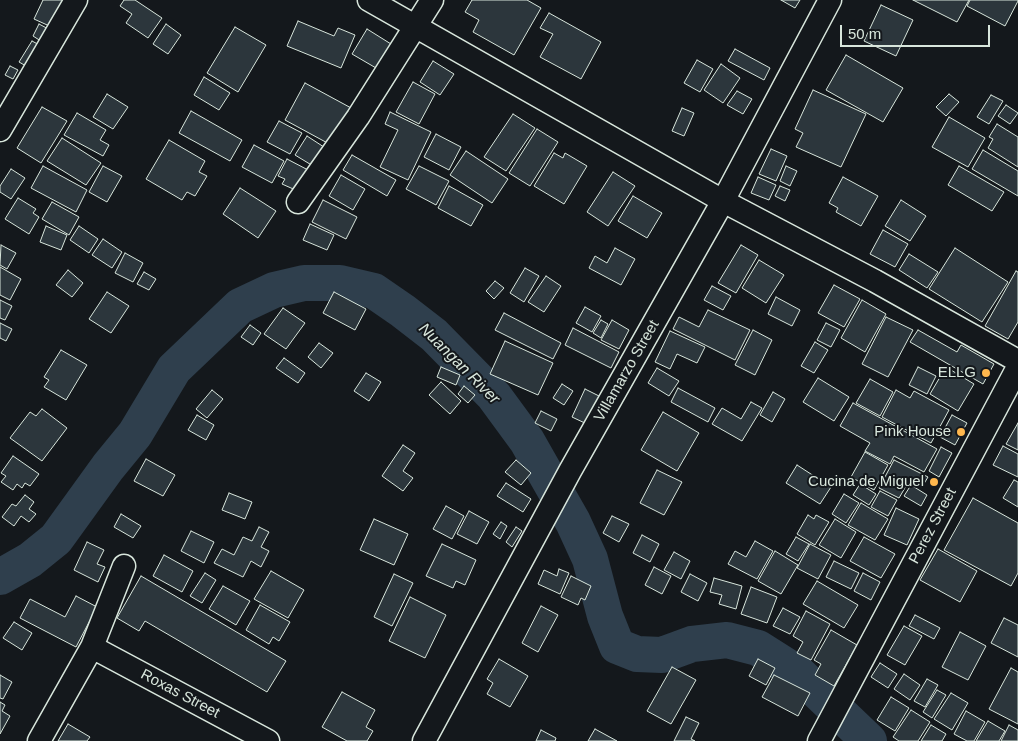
<!DOCTYPE html>
<style>
body{margin:0}
#map{position:relative;width:1018px;height:741px;overflow:hidden;background:#14181c;font-family:Helvetica,sans-serif}
canvas{display:block}
.scale{position:absolute;left:840px;top:25px;width:150px;height:22px;box-sizing:border-box;border:2px solid #d8e6dc;border-top:0;padding-left:6px;font-size:15px;line-height:18px;white-space:nowrap;color:#d8e6dc;-webkit-text-stroke:4px #14181c;paint-order:stroke}
</style>
<div id="map">
<canvas width="1018" height="741"></canvas>
<div class="scale">50 m</div>
</div>
<script>
const c = document.querySelector('canvas').getContext('2d');
c.lineJoin = 'round';
const toPath = rows => new Path2D(rows.map(r => 'M' + r).join(''));
function strokePath(path, color, width, dash) { c.strokeStyle = color; c.lineWidth = width; c.lineCap = dash ? 'butt' : 'round'; c.setLineDash(dash || []); c.stroke(path); }
function paint(path, color) { c.fillStyle = color; c.fill(path, 'evenodd'); }
function write(font, color, halo, rows, align = 'center') {
  c.font = font + ' Helvetica,sans-serif'; c.lineWidth = 4; c.setLineDash([]); c.textBaseline = 'middle'; c.strokeStyle = halo; c.fillStyle = color; for (const [text, x, y, turn = 0] of rows) {
    c.save(); c.translate(x, y); c.rotate((+turn || 0) * Math.PI / 180); c.textAlign = isNaN(turn) ? turn : align; if (halo) c.strokeText(text, 0, 0); c.fillText(text, 0, 0); c.restore();
  }
}
strokePath(toPath([
 [0,577,30,560,56,539,108,467,135,434,174,369,240,306,274,290,304,283,340,283,374,291,403,311,434,335,494,396,527,441,573,522,590,559,605,616,617,646,637,654,662,655,692,644,727,640,758,648,799,674,869,741]
]), '#2f3f4d', 36);
const building = toPath([
 [43,0,69,0,56,29,34,19,43,0],
 [124,0,135,0,162,18,148,38,126,23,132,14,120,6,124,0],
 [472,0,527,0,541,8,514,55,473,32,479,20,465,12,472,0],
 [781,0,800,0,795,8,781,0],
 [913,0,969,0,957,22,913,0],
 [970,0,1018,0,1018,1,1005,26,967,6,970,0],
 [881,5,913,20,896,56,864,41,881,5],
 [549,13,601,42,581,79,540,57,553,34,540,28,549,13],
 [298,21,334,36,338,28,355,35,341,68,287,46,298,21],
 [39,24,54,32,47,45,33,36,39,24],
 [166,24,181,35,168,54,153,44,166,24],
 [235,27,266,45,238,92,207,73,235,27],
 [367,29,391,44,376,68,352,54,367,29],
 [32,41,45,48,33,70,19,62,32,41],
 [735,49,770,68,764,80,728,61,735,49],
 [846,55,903,88,883,122,826,90,846,55],
 [697,60,713,69,700,92,684,83,697,60],
 [433,61,454,74,440,95,420,82,433,61],
 [721,64,740,78,723,103,704,90,721,64],
 [10,66,18,70,13,79,5,75,10,66],
 [204,77,230,93,219,110,194,95,204,77],
 [413,82,435,94,419,124,396,112,413,82],
 [305,83,353,109,333,146,285,120,305,83],
 [813,90,866,114,841,167,796,147,803,133,795,129,813,90],
 [737,91,752,99,743,114,727,105,737,91],
 [107,94,128,107,113,129,93,117,107,94],
 [949,94,959,102,946,116,936,107,949,94],
 [991,95,1003,101,989,124,977,117,991,95],
 [1006,105,1018,113,1010,124,998,116,1006,105],
 [42,107,67,121,41,163,17,148,42,107],
 [682,108,694,113,684,136,672,131,682,108],
 [191,111,242,140,230,161,179,133,191,111],
 [390,112,431,132,408,180,380,167,398,130,385,124,390,112],
 [77,113,106,130,100,140,109,145,103,156,64,135,77,113],
 [513,114,535,128,506,171,484,157,513,114],
 [949,117,985,138,968,167,932,147,949,117],
 [279,121,302,133,290,154,267,142,279,121],
 [997,124,1018,137,1018,167,988,148,993,139,989,137,997,124],
 [537,129,558,142,530,186,509,173,537,129],
 [436,134,461,147,449,170,424,157,436,134],
 [307,136,330,151,318,169,295,155,307,136],
 [62,138,101,163,86,185,47,161,62,138],
 [169,140,205,161,199,172,207,176,195,196,187,192,182,200,146,179,169,140],
 [254,145,284,161,272,183,242,167,254,145],
 [771,149,787,156,776,181,759,174,771,149],
 [983,150,1018,171,1018,196,972,169,983,150],
 [466,151,508,179,492,203,450,175,466,151],
 [554,153,563,158,565,153,587,166,564,204,534,186,554,153],
 [352,155,396,180,387,196,343,170,352,155],
 [287,159,310,171,300,192,282,184,285,179,278,176,287,159],
 [43,166,87,190,76,212,31,188,43,166],
 [103,166,122,176,107,202,89,192,103,166],
 [419,166,449,181,436,205,406,189,419,166],
 [786,166,797,171,790,186,780,181,786,166],
 [959,166,1004,192,992,211,948,185,959,166],
 [11,169,25,178,11,199,0,192,0,186,11,169],
 [613,172,635,186,608,226,587,212,613,172],
 [341,175,365,189,353,210,329,196,341,175],
 [758,177,776,185,769,200,751,193,758,177],
 [843,177,878,196,861,226,836,212,838,208,829,203,843,177],
 [449,186,483,205,471,226,438,208,449,186],
 [780,186,790,190,785,201,775,196,780,186],
 [240,188,276,211,258,238,223,214,240,188],
 [633,196,662,213,647,238,618,221,633,196],
 [18,198,36,209,33,213,39,217,29,234,5,219,18,198],
 [323,200,357,217,346,239,312,222,323,200],
 [901,200,926,216,910,241,885,226,901,200],
 [52,202,79,217,69,235,42,219,52,202],
 [310,224,334,235,327,250,303,240,310,224],
 [46,226,67,235,61,250,40,242,46,226],
 [79,226,98,239,89,253,70,240,79,226],
 [883,230,908,244,895,267,870,254,883,230],
 [103,239,122,252,112,268,92,255,103,239],
 [1,245,16,253,7,269,0,265,1,245],
 [741,245,758,255,736,293,718,283,741,245],
 [615,248,635,259,621,285,589,268,595,256,607,263,615,248],
 [955,248,1008,282,982,322,929,289,955,248],
 [125,253,143,263,133,282,115,273,125,253],
 [909,254,938,272,927,288,899,270,909,254],
 [759,260,784,275,766,303,742,288,759,260],
 [0,267,21,279,10,300,0,295,0,267],
 [525,268,539,276,524,302,510,293,525,268],
 [68,270,83,283,72,297,56,285,68,270],
 [1016,271,1018,272,1018,322,1008,339,985,326,1016,271],
 [144,272,156,279,149,290,137,284,144,272],
 [546,276,561,286,544,312,528,302,546,276],
 [495,281,504,288,494,299,486,291,495,281],
 [834,285,860,299,844,327,818,313,834,285],
 [712,286,731,296,723,310,704,300,712,286],
 [107,292,129,306,111,333,89,319,107,292],
 [334,292,366,309,355,330,323,313,334,292],
 [776,297,800,310,792,326,768,314,776,297],
 [0,300,12,306,5,320,0,318,0,300],
 [862,300,886,314,865,352,841,338,862,300],
 [585,307,601,316,592,332,576,323,585,307],
 [283,308,305,323,286,349,264,334,283,308],
 [708,310,750,330,735,360,673,329,679,317,699,327,708,310],
 [504,313,561,343,553,359,495,330,504,313],
 [886,317,913,330,888,377,862,364,886,317],
 [601,320,608,324,601,338,593,333,601,320],
 [612,320,629,330,619,349,601,340,612,320],
 [0,323,12,329,6,341,0,338,0,323],
 [826,323,840,330,831,347,817,340,826,323],
 [250,325,261,333,253,345,241,337,250,325],
 [573,328,619,352,611,368,565,345,573,328],
 [753,330,772,340,755,375,735,365,753,330],
 [918,330,957,352,961,345,994,364,983,384,910,342,918,330],
 [670,331,705,347,697,363,677,354,670,369,655,362,670,331],
 [505,341,553,363,538,395,490,374,505,341],
 [815,342,828,350,814,373,801,366,815,342],
 [319,343,333,353,321,368,308,357,319,343],
 [61,350,87,365,66,400,44,387,49,380,44,377,61,350],
 [284,358,305,373,298,383,276,368,284,358],
 [441,367,460,375,456,385,437,377,441,367],
 [918,367,936,376,927,394,909,385,918,367],
 [946,367,974,384,958,411,930,394,946,367],
 [657,368,679,381,669,396,648,383,657,368],
 [366,373,381,382,369,401,354,391,366,373],
 [818,378,849,397,834,421,803,402,818,378],
 [870,379,893,392,880,416,856,403,870,379],
 [441,382,461,401,450,414,429,395,441,382],
 [562,384,573,391,564,405,553,398,562,384],
 [464,386,475,395,468,403,458,394,464,386],
 [678,388,715,408,708,422,671,402,678,388],
 [585,389,603,398,589,425,572,417,585,389],
 [212,390,223,399,207,418,196,409,212,390],
 [896,390,910,398,914,391,949,410,931,443,882,417,896,390],
 [773,392,785,399,772,422,760,415,773,392],
 [751,402,762,408,742,441,712,424,722,408,741,419,751,402],
 [853,403,937,449,924,472,894,456,890,464,865,451,870,443,840,426,853,403],
 [42,409,67,428,42,461,10,438,30,412,36,416,42,409],
 [541,411,557,419,551,431,535,423,541,411],
 [663,412,699,433,677,471,641,450,663,412],
 [197,415,214,425,206,440,188,430,197,415],
 [952,415,967,423,955,445,940,437,952,415],
 [1018,423,1018,450,1006,444,1018,423],
 [403,445,415,453,403,471,413,478,403,491,382,476,403,445],
 [1003,446,1018,454,1018,477,993,465,1003,446],
 [941,447,952,453,939,477,929,471,941,447],
 [865,452,888,465,874,490,851,477,865,452],
 [13,456,39,474,30,486,25,483,22,488,17,484,13,490,1,482,6,476,1,473,13,456],
 [146,459,175,475,163,496,134,481,146,459],
 [516,460,531,473,521,485,505,472,516,460],
 [894,460,928,477,922,487,909,481,899,498,879,488,894,460],
 [797,465,831,487,820,504,786,483,797,465],
 [657,470,682,482,664,515,640,503,657,470],
 [1014,480,1018,482,1018,507,1003,498,1014,480],
 [506,483,531,499,523,512,497,496,506,483],
 [860,484,876,494,869,505,853,495,860,484],
 [911,485,927,495,921,506,904,496,911,485],
 [880,491,897,500,888,516,871,507,880,491],
 [229,493,252,502,245,519,222,510,229,493],
 [844,494,859,503,846,523,832,514,844,494],
 [25,495,34,502,29,509,36,514,29,522,21,516,14,526,2,517,12,504,16,506,25,495],
 [973,498,1018,523,1018,573,1011,586,944,550,973,498],
 [861,503,888,519,875,540,848,525,861,503],
 [446,506,464,516,452,539,433,529,446,506],
 [896,508,919,519,907,545,884,535,896,508],
 [469,511,489,522,477,544,457,534,469,511],
 [121,514,141,526,133,538,114,527,121,514],
 [808,515,814,519,816,515,829,522,815,545,797,534,808,515],
 [612,516,629,524,619,542,603,533,612,516],
 [374,519,408,534,394,565,360,550,374,519],
 [835,519,856,532,841,558,819,545,835,519],
 [501,522,507,526,500,539,493,534,501,522],
 [259,527,269,532,261,547,269,551,261,567,251,561,243,577,214,563,222,549,234,555,243,537,252,541,259,527],
 [516,527,522,531,512,547,506,542,516,527],
 [191,531,214,542,204,563,181,551,191,531],
 [642,535,659,544,650,562,633,553,642,535],
 [796,537,809,544,798,561,786,554,796,537],
 [864,537,895,554,881,578,850,561,864,537],
 [755,541,773,551,757,579,728,564,735,551,746,557,755,541],
 [87,542,104,550,97,564,105,567,98,582,74,570,87,542],
 [442,544,476,560,465,585,456,581,453,588,426,576,442,544],
 [810,544,831,555,818,579,797,568,810,544],
 [938,549,977,571,960,602,920,580,938,549],
 [775,551,798,565,781,594,758,581,775,551],
 [674,552,690,561,681,579,664,570,674,552],
 [164,555,193,571,182,592,153,576,164,555],
 [834,561,859,573,851,589,826,577,834,561],
 [654,567,671,576,662,594,645,585,654,567],
 [559,569,569,573,560,594,538,584,544,570,557,576,559,569],
 [271,571,304,590,288,618,254,599,271,571],
 [205,573,216,580,202,603,190,596,205,573],
 [863,573,880,582,871,600,854,591,863,573],
 [394,574,413,583,392,626,374,617,394,574],
 [690,574,707,583,698,601,681,592,690,574],
 [141,576,286,661,267,692,145,621,139,631,117,618,141,576],
 [571,576,591,586,585,600,581,598,578,605,561,597,571,576],
 [714,578,742,586,736,609,719,604,722,595,710,592,714,578],
 [817,581,858,605,844,628,803,604,817,581],
 [223,586,250,601,236,625,209,609,223,586],
 [751,587,777,597,767,623,741,614,751,587],
 [76,596,97,607,76,647,20,618,30,599,65,617,76,596],
 [410,597,446,615,425,658,389,641,410,597],
 [260,605,290,622,279,641,273,637,269,644,246,630,260,605],
 [541,606,558,615,538,652,522,643,541,606],
 [783,608,800,617,790,634,773,626,783,608],
 [806,611,830,624,811,660,797,653,803,642,793,636,806,611],
 [915,615,940,628,934,639,909,626,915,615],
 [1004,618,1018,625,1018,657,991,643,1004,618],
 [14,622,32,633,22,650,3,638,14,622],
 [904,626,922,636,905,665,887,655,904,626],
 [831,630,857,645,834,686,815,675,821,664,814,660,831,630],
 [960,632,986,646,968,680,942,667,960,632],
 [499,659,528,676,510,707,487,694,493,683,487,679,499,659],
 [758,659,775,668,766,685,749,676,758,659],
 [880,663,897,674,888,688,871,677,880,663],
 [672,667,696,680,671,724,647,711,672,667],
 [1011,668,1018,672,1018,724,989,709,1011,668],
 [904,674,920,685,910,700,894,689,904,674],
 [0,675,12,682,3,699,0,698,0,675],
 [774,675,810,693,798,716,762,697,774,675],
 [927,679,938,685,925,707,914,701,927,679],
 [937,690,946,695,932,718,923,712,937,690],
 [342,692,375,710,366,727,373,731,367,741,347,741,322,727,342,692],
 [951,693,968,703,952,730,934,719,951,693],
 [891,697,909,708,895,731,877,720,891,697],
 [0,702,5,705,2,711,10,716,0,734,0,702],
 [911,710,930,722,918,741,899,741,893,737,911,710],
 [966,711,985,722,974,741,967,741,954,734,966,711],
 [686,717,699,723,691,739,695,741,674,741,686,717],
 [988,721,1005,731,999,741,976,741,988,721],
 [68,724,90,737,87,741,58,741,68,724],
 [931,725,946,734,942,741,921,741,931,725],
 [1009,725,1018,730,1018,741,1001,741,1009,725],
 [595,729,617,741,588,741,595,729],
 [541,730,556,738,555,741,536,741,541,730]
]);
paint(building, '#2c363c');
strokePath(building, '#d8e6dc', 1);
const minor = toPath([
 [369,0,723,201,875,281,1018,361],
 [0,130,76,0],
 [298,202,358,117,432,0],
 [92,647,268,741],
 [39,741,92,647,124,566],
 [424,741,570,471,723,201,830,0],
 [819,741,1018,367]
]);
strokePath(minor, '#d8e6dc', 25);
strokePath(minor, '#14181c', 22);
for (const [x, y, r, color] of [
 [986,373,5,"#ffb74d"],
 [961,432,5,"#ffb74d"],
 [934,482,5,"#ffb74d"]
]) { const dot = new Path2D(); dot.arc(x, y, r, 0, 2 * Math.PI); c.fillStyle = color; c.fill(dot); strokePath(dot, '#14181c', 2); }
write('15px', '#d8e6dc', '#14181c', [
 ["Villamarzo Street",627,371,-60],
 ["Perez Street",933,526,-62],
 ["Roxas Street",180,694,28]
]);
write('15px', '#d8e6dc', '#14181c', [
 ["ELLG",976,373],
 ["Pink House",951,432],
 ["Cucina de Miguel",924,482]
], 'right');
write('italic 16px', '#d8e6dc', '#14181c', [
 ["Nuangan River",459,364,45]
]);
</script>
